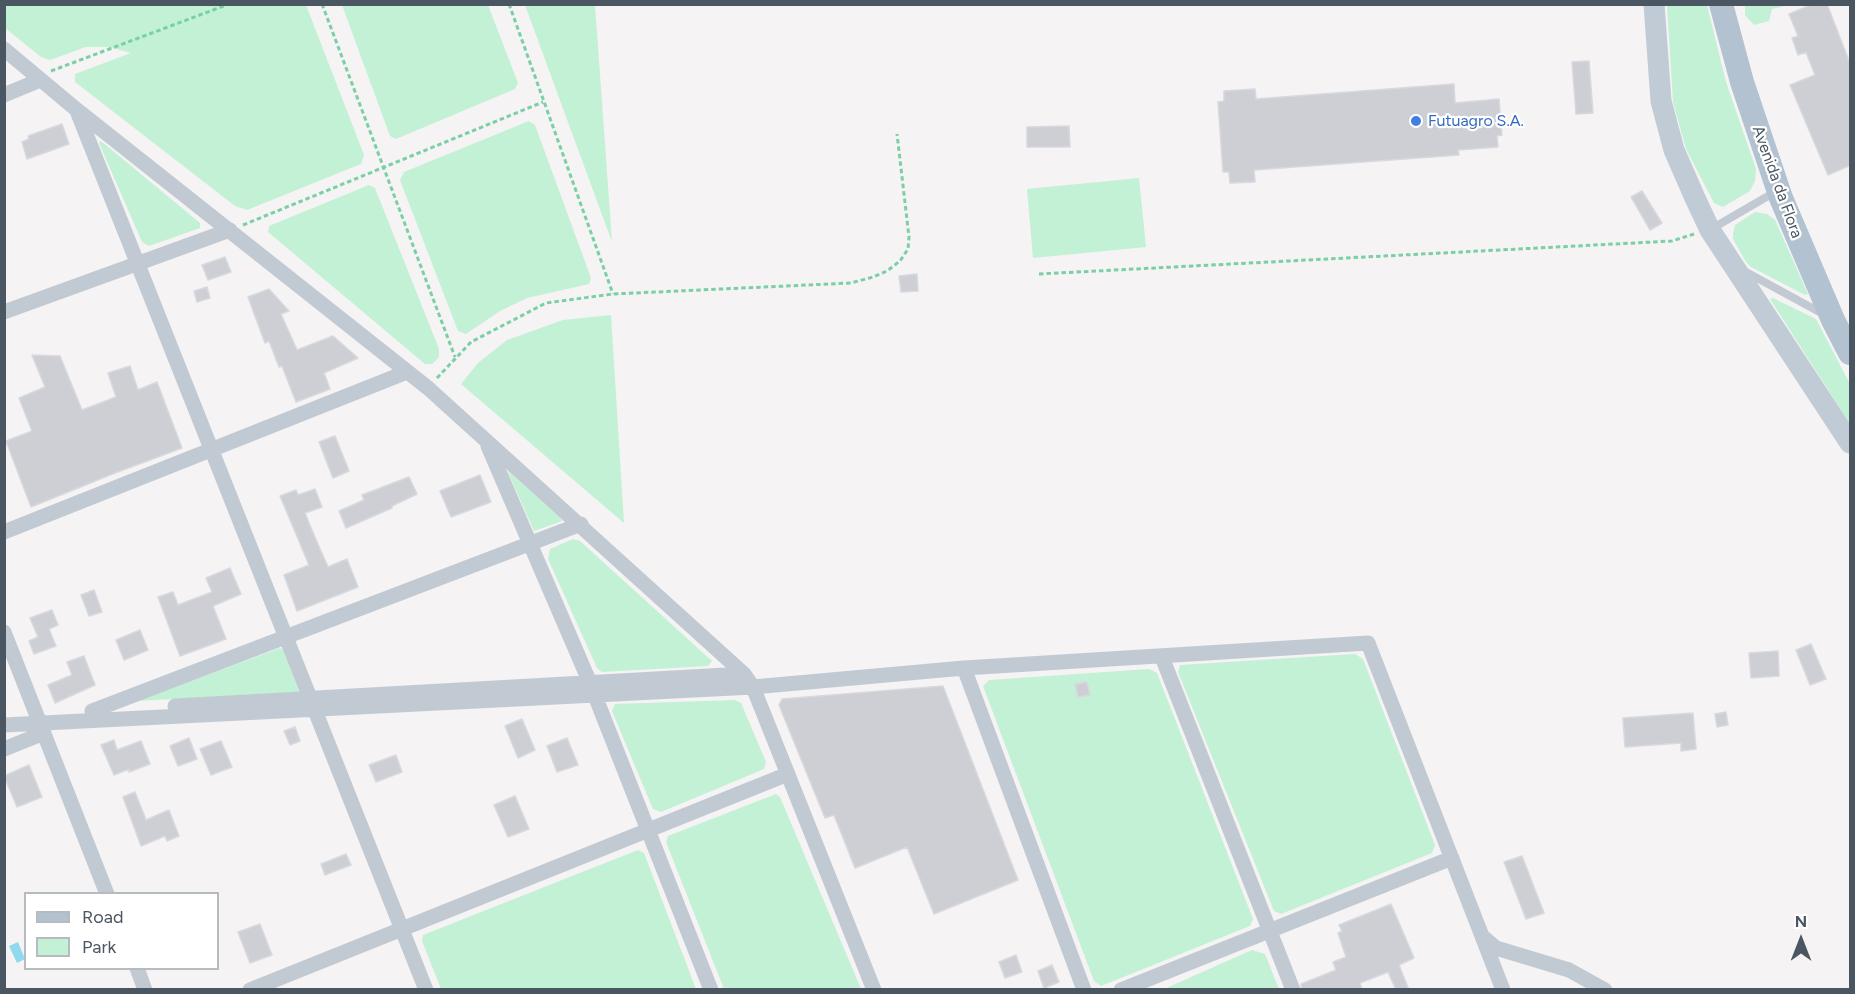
<!DOCTYPE html>
<style>
body{margin:0}
#map{position:relative;width:1855px;height:994px;overflow:hidden;background:#f5f3f3;font-family:Figtree,sans-serif}
canvas{display:block}
.frame{position:absolute;inset:0;border:6px solid #4a5661;pointer-events:none}
.legend{position:absolute;left:24px;top:892px;width:195px;height:78px;box-sizing:border-box;background:#fff;border:2px solid #b7bbc0;margin:0;padding:8px 10px;list-style:none;font-size:18px;color:#4a5661}
.legend li{display:flex;align-items:center;gap:12px;height:30px}
.legend b{width:30px;border:2px solid #b7bbc0}
.north{position:absolute;left:1771px;top:910px;width:60px;height:60px;-webkit-text-stroke:4px #fff;paint-order:stroke;rotate:0deg;font-size:16px;font-weight:700;line-height:24px;text-align:center;color:#4a5661}
.north::after{content:'';display:block;margin:auto;width:21px;height:27px;background:#4a5661;clip-path:polygon(50% 0,100% 100%,50% 72%,0 100%)}
</style>
<div id="map">
<canvas width="1855" height="994"></canvas>
<div class="frame"></div>
<ul class="legend">
<li><b style="height:8px;background:#b3c2d1"></b>Road</li>
<li><b style="height:16px;background:#c3f1d5"></b>Park</li>
</ul>
<div class="north">N</div>
</div>
<script>
const c = document.querySelector('canvas').getContext('2d');
c.lineJoin = 'round';
function paint(path, color) { c.fillStyle = color; c.fill(path, 'evenodd'); }
const toPath = rows => new Path2D(rows.map(r => 'M' + r).join(''));
function strokePath(path, color, width, dash) { c.strokeStyle = color; c.lineWidth = width; c.lineCap = dash ? 'butt' : 'round'; c.setLineDash(dash || []); c.stroke(path); }
function write(font, color, halo, rows, align = 'center') {
  c.font = font + ' Figtree,sans-serif'; c.lineWidth = 4.5; c.setLineDash([]); c.textBaseline = 'middle'; c.strokeStyle = halo; c.fillStyle = color; for (const [text, x, y, turn = 0] of rows) {
    c.save(); c.translate(x, y); c.rotate((+turn || 0) * Math.PI / 180); c.textAlign = isNaN(turn) ? turn : align; if (halo) c.strokeText(text, 0, 0); c.fillText(text, 0, 0); c.restore();
  }
}
paint(toPath([
 [4,5,306,5,364,155,361,164,247,210,235,206,75,82,75,74,131,53,108,47,86,47,50,60,41,57,5,28],
 [342,5,488,5,518,83,515,89,396,139,390,136],
 [525,5,595,5,612,242],
 [1667,5,1707,5,1726,82,1756,169,1755,181,1750,191,1723,207,1714,203,1686,149,1673,102],
 [1745,5,1745,4,1788,5,1772,9,1769,21,1754,25,1745,15],
 [529,121,535,125,591,278,589,284,527,298,500,311,466,334,458,331,400,180,404,172],
 [101,141,200,223,200,228,149,246,142,242,99,143],
 [1139,178,1146,247,1033,258,1027,189],
 [369,185,375,188,439,349,439,357,432,364,425,364,268,232,269,226],
 [1755,212,1767,214,1775,220,1808,294,1805,295,1751,267,1746,262,1733,239,1733,234,1735,225],
 [1773,298,1816,319,1850,384,1850,424,1770,299],
 [611,315,624,523,461,384,478,363,507,340,563,320],
 [507,470,561,518,562,521,534,531],
 [573,539,580,541,712,661,708,666,602,672,597,668,548,559,550,549],
 [280,648,283,650,299,691,298,692,137,701],
 [1355,654,1363,659,1435,845,1432,853,1281,914,1274,911,1178,672,1180,665],
 [1149,669,1157,673,1253,919,1250,926,1101,986,1094,981,983,686,989,680],
 [735,700,741,703,766,762,764,769,661,812,653,809,612,711,615,704],
 [776,794,780,797,861,989,724,989,666,842,668,836],
 [638,850,644,853,696,989,441,989,422,941,423,935],
 [1252,950,1265,954,1279,989,1164,989]
]), '#c3f1d5');
paint(toPath([
 [18,942,25,959,17,963,9,946]
]), '#90daee');
const building = toPath([
 [1813,4,1827,4,1851,66,1851,165,1828,175,1790,85,1815,75,1806,52,1798,55,1792,38,1798,36,1789,14,1813,4],
 [1589,61,1593,113,1576,114,1572,62,1589,61],
 [1454,84,1455,103,1499,99,1502,135,1497,136,1498,147,1458,150,1459,155,1254,170,1255,182,1230,183,1229,172,1223,172,1218,102,1224,101,1224,91,1255,89,1256,99,1454,84],
 [62,124,69,144,27,159,22,142,29,139,28,136,62,124],
 [1069,126,1070,147,1027,147,1027,127,1069,126],
 [1642,191,1662,223,1650,230,1631,197,1642,191],
 [225,257,231,272,208,280,202,265,225,257],
 [917,274,918,291,901,292,899,276,917,274],
 [207,287,210,298,197,302,194,291,207,287],
 [269,289,289,311,281,314,297,350,333,336,358,358,324,373,330,389,296,402,282,366,279,367,269,341,265,343,248,297,269,289],
 [32,355,60,356,82,410,116,397,108,373,130,366,138,390,157,382,182,448,115,473,31,507,6,441,32,431,19,398,45,387,32,355],
 [335,436,349,471,333,478,319,442,335,436],
 [480,475,491,502,451,517,440,491,480,475],
 [409,477,417,494,392,506,392,508,346,528,339,511,364,500,362,495,409,477],
 [315,489,322,507,305,513,314,535,328,567,347,559,358,587,297,611,284,575,309,565,280,496,296,490,298,495,315,489],
 [230,568,241,594,213,606,226,639,180,656,158,597,173,592,178,605,212,592,206,578,230,568],
 [94,590,102,612,89,616,81,595,94,590],
 [52,610,58,625,49,629,56,646,34,654,29,641,38,637,30,618,52,610],
 [140,630,148,650,124,660,116,640,140,630],
 [1811,644,1826,679,1810,685,1796,650,1811,644],
 [1778,651,1779,676,1751,678,1749,653,1778,651],
 [84,656,95,685,55,703,48,685,72,675,67,662,84,656],
 [1087,682,1090,695,1078,697,1075,684,1087,682],
 [943,686,1018,880,934,914,907,847,855,868,834,815,825,818,779,705,782,699,943,686],
 [1726,712,1728,725,1717,727,1715,714,1726,712],
 [1693,713,1696,749,1681,751,1681,743,1625,747,1623,718,1693,713],
 [522,719,535,750,518,758,505,726,522,719],
 [295,727,300,741,290,745,284,731,295,727],
 [189,738,197,759,178,766,170,746,189,738],
 [567,738,578,765,557,772,547,746,567,738],
 [114,740,117,750,141,741,150,764,129,772,129,769,114,775,101,745,114,740],
 [221,741,232,767,211,775,200,749,221,741],
 [396,755,402,772,376,782,369,765,396,755],
 [29,765,42,797,17,807,4,776,29,765],
 [135,792,146,820,169,810,179,836,167,841,165,836,141,846,123,797,135,792],
 [515,796,529,829,508,837,494,805,515,796],
 [346,854,351,865,325,875,321,864,346,854],
 [1522,856,1544,913,1526,919,1504,862,1522,856],
 [1391,904,1414,958,1399,965,1409,990,1396,990,1388,972,1360,983,1362,990,1302,990,1301,984,1336,970,1333,962,1346,957,1338,933,1342,931,1339,925,1391,904],
 [260,924,272,955,250,963,238,932,260,924],
 [1016,955,1022,972,1005,978,999,962,1016,955],
 [1052,965,1059,982,1044,988,1038,971,1052,965]
]);
paint(building, '#cdcfd5');
strokePath(building, '#d7d9de', 1.5);
strokePath(toPath([
 [322,4,455,357],
 [509,4,613,294],
 [51,71,229,4],
 [243,225,543,102],
 [1039,274,1672,241,1694,234],
 [437,378,471,342,546,303,613,294,851,283,873,277,887,271,900,261,908,249,909,237,897,134]
]), '#7ad0a6', 3, [4.5, 3]);
strokePath(toPath([
 [1713,228,1775,192],
 [1746,272,1825,315]
]), '#c1cad2', 8);
strokePath(toPath([
 [4,49,77,110,428,388,744,674,753,687,874,990],
 [4,95,40,80],
 [77,111,426,990],
 [4,312,230,230],
 [488,446,590,683,711,990],
 [4,532,407,372],
 [4,632,107,894],
 [1162,657,1293,990],
 [964,668,1084,990],
 [175,706,744,674],
 [92,711,581,524],
 [4,725,753,687,964,668,1368,643,1503,990],
 [4,749,44,733],
 [1483,937,1496,948,1569,970,1605,990],
 [137,968,145,990],
 [250,990,788,774],
 [1121,990,1452,858]
]), '#c1cad2', 15);
strokePath(toPath([
 [1654,4,1661,101,1674,150,1695,198,1710,230,1850,443]
]), '#c1cbd6', 21);
strokePath(toPath([
 [1721,4,1742,82,1781,198,1833,320,1850,353]
]), '#b3c2d1', 24);
for (const [x, y, r, color] of [
 [1416,121,6,"#3f7fe0"]
]) { const dot = new Path2D(); dot.arc(x, y, r, 0, 2 * Math.PI); c.fillStyle = color; c.fill(dot); strokePath(dot, '#fff', 2); }
write('16px', '#366cbe', '#fff', [
 ["Futuagro S.A.",1428,121]
], 'left');
write('16px', '#4a5661', '#fff', [
 ["Avenida da Flora",1777,182,70]
]);
</script>
